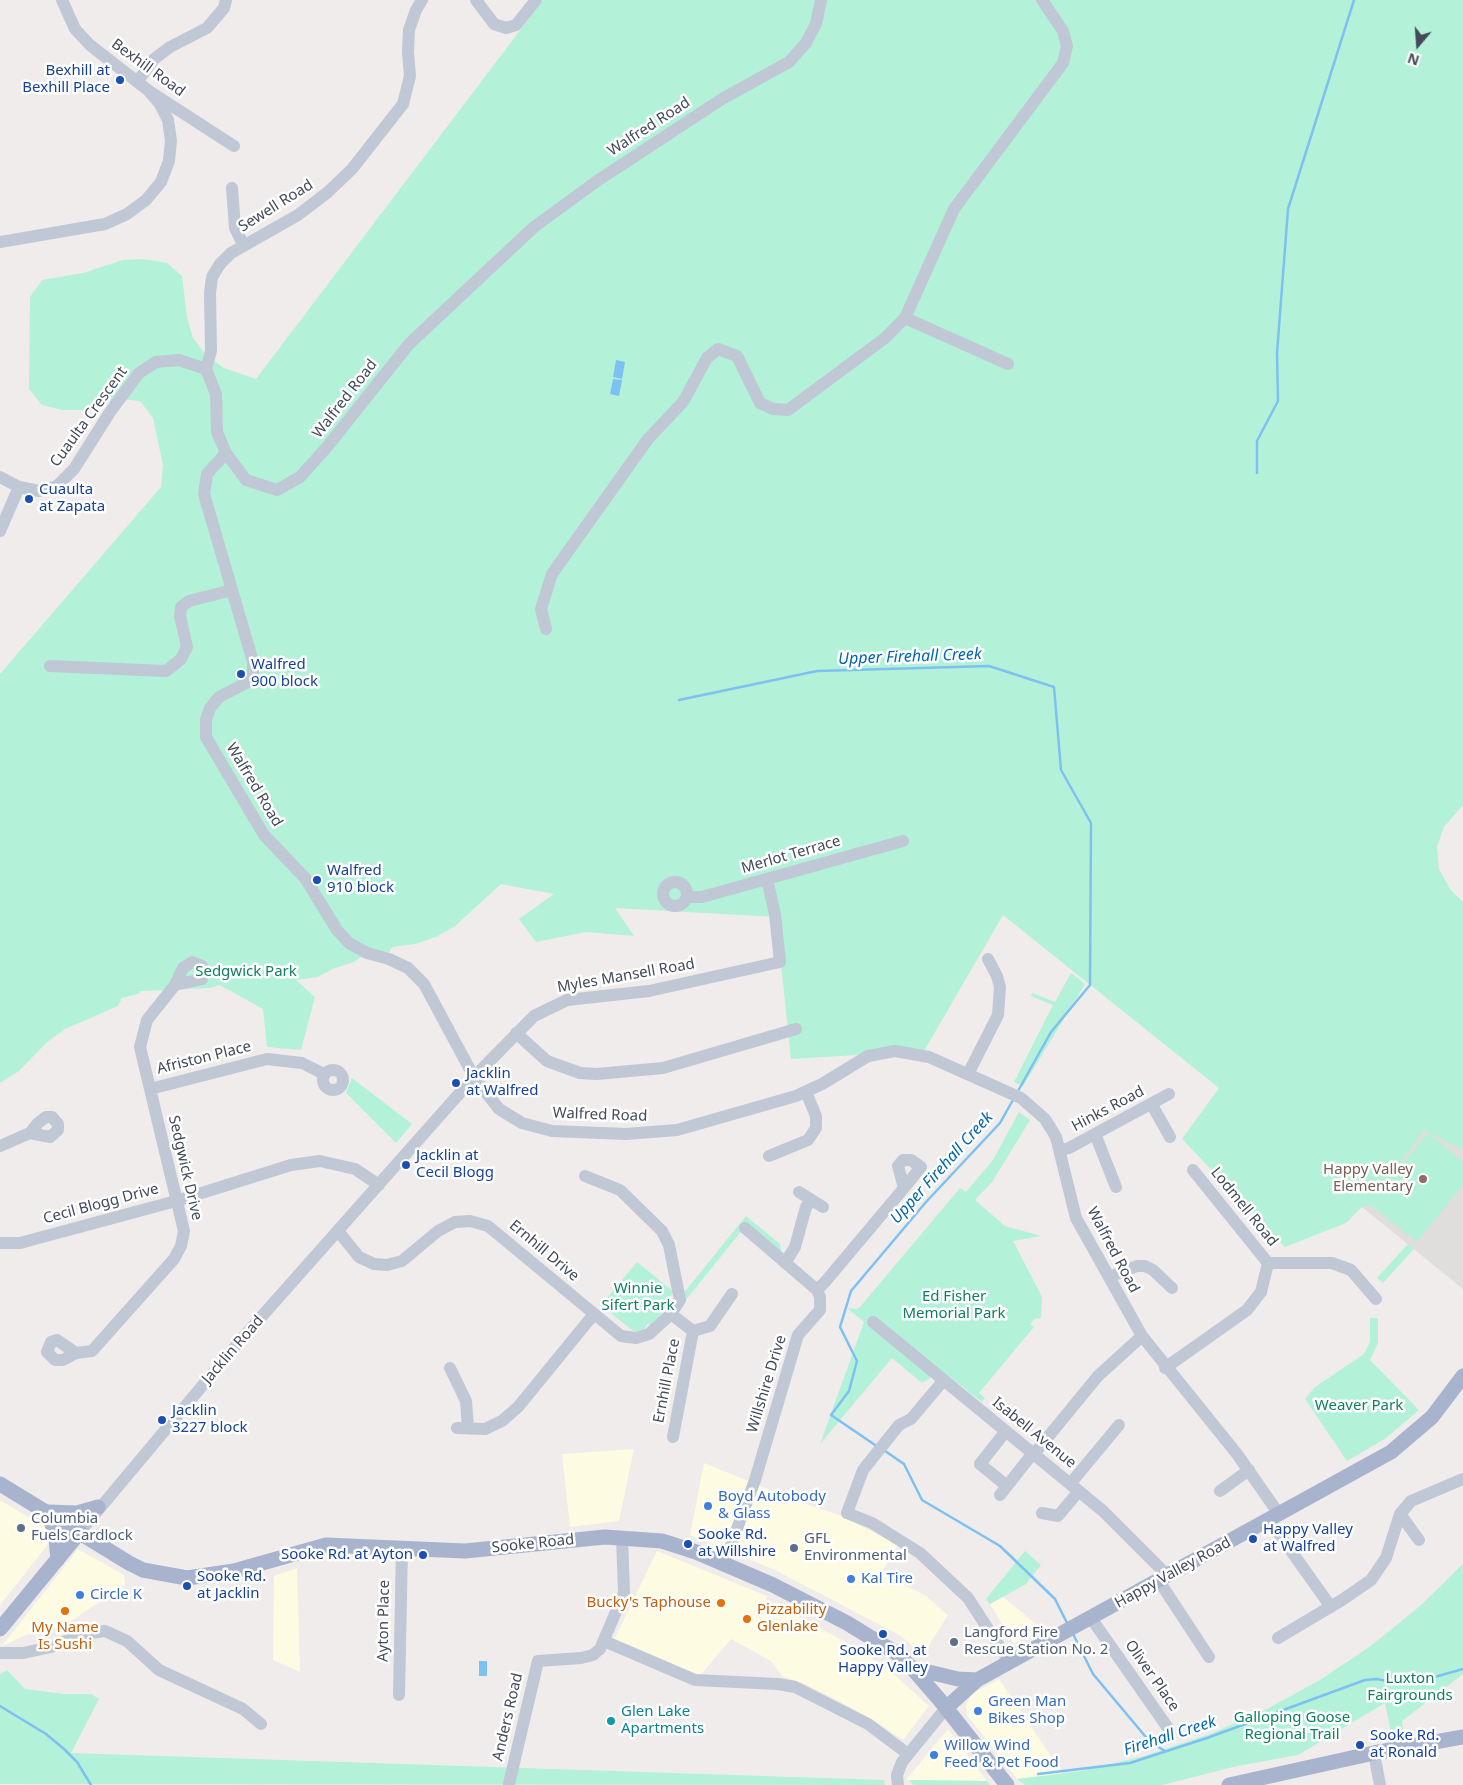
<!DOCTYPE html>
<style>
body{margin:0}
#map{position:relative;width:1463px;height:1785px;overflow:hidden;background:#efeceb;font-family:"Noto Sans",sans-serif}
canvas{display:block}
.north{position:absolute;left:1393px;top:20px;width:50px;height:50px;-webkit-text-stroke:4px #fff;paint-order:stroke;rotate:198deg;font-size:14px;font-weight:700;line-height:20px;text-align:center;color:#434a5a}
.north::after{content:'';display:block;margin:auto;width:18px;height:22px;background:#434a5a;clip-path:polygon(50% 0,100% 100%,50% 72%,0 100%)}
</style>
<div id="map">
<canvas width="1463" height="1785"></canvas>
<div class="north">N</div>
</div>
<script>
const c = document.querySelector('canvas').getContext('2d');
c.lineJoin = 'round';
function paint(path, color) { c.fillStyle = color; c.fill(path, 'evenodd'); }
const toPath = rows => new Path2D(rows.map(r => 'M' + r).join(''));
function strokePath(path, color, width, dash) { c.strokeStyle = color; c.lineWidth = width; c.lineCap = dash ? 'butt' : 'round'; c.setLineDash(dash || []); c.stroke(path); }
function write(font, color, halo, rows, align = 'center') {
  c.font = font + ' "Noto Sans",sans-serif'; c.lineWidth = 5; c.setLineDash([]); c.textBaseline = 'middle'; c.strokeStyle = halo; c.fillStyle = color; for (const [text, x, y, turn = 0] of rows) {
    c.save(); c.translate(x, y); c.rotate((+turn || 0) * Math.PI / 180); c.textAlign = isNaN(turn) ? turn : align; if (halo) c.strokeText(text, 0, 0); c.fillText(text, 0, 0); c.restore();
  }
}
paint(toPath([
 [634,1449,619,1521,570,1527,562,1454],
 [704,1463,800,1502,842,1516,898,1545,881,1573,926,1596,948,1615,923,1655,901,1636,775,1570,690,1535],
 [0,1500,45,1527,50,1542,0,1605],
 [78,1549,124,1575,125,1585,65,1625,26,1635,2,1646],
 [657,1551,767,1596,766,1599,862,1651,897,1677,929,1706,903,1740,875,1721,835,1699,805,1684,782,1676,771,1661,731,1639,699,1677,614,1640],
 [297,1568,300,1672,273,1660,274,1576],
 [1003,1597,1042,1629,1014,1644,990,1604],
 [999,1679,1063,1774,1017,1779,967,1715,966,1704,972,1694],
 [948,1729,987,1781,906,1780]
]), '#fdfbe1');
paint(toPath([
 [1425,1120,1463,1150,1463,1289,1362,1207]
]), '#e0dddd');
paint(toPath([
 [543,0,1463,0,1463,805,1444,827,1437,847,1439,869,1450,889,1463,902,1463,1150,1424,1130,1378,1194,1428,1133,1463,1162,1463,1185,1417,1242,1371,1205,1362,1207,1346,1223,1285,1247,1182,1139,1219,1088,1003,915,924,1051,791,1059,776,917,615,908,634,936,586,932,536,942,519,919,554,894,501,884,455,926,436,937,415,944,392,947,389,952,367,953,354,962,332,969,318,977,296,980,315,997,301,1050,267,1047,263,1009,220,985,210,988,141,991,138,994,122,998,118,1006,65,1029,46,1043,19,1071,0,1083,0,674,161,487,163,465,153,418,140,401,120,399,84,410,62,410,42,405,29,389,30,297,42,280,83,273,123,260,143,259,167,263,182,276,187,317,193,338,206,355,224,368,256,379],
 [1071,973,1085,984,1023,1086,1014,1082,1053,1005,1031,996,1032,993,1055,1002],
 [352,1078,412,1124,396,1143,346,1093],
 [1019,1112,1030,1120,992,1182,975,1200,1005,1226,1041,1236,1013,1241,1042,1297,1041,1318,1034,1319,1030,1324,1034,1327,979,1393,985,1398,982,1402,950,1377,933,1376,922,1383,892,1358,820,1444,864,1322,847,1308,856,1309,860,1307,960,1188,966,1192,993,1160],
 [746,1216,780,1244,782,1254,747,1224,685,1301,683,1294],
 [1408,1244,1414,1249,1383,1283,1377,1278],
 [637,1262,674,1292,660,1309,663,1312,651,1326,648,1324,643,1330,637,1331,633,1331,601,1305],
 [1370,1318,1378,1318,1378,1343,1370,1360,1419,1410,1386,1438,1347,1461,1305,1399,1315,1387,1364,1354,1370,1342],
 [1025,1551,1041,1565,1026,1584,990,1604,986,1599],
 [1463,1564,1463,1674,1402,1721,1404,1735,1392,1737,1385,1703,1298,1755,1237,1766,1162,1785,1025,1785,1017,1779,1081,1771,1144,1756,1210,1734,1267,1709,1320,1680,1372,1645,1420,1606],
 [7,1670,25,1689,64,1694,91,1694,99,1699,71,1753,884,1780,885,1785,0,1784,0,1674],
 [909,1780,987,1781,990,1785,913,1785]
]), '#b4f1d9');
paint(toPath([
 [616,360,625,362,622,379,613,377],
 [613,379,622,380,619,396,610,394],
 [479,1661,487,1661,487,1676,479,1676]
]), '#7dc1f2');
strokePath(toPath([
 [1257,473,1257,441,1278,401,1277,353,1288,209,1354,0],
 [679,700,817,671,989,666,1054,687,1061,770,1091,823,1090,985,1051,1032,1018,1091],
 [878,1447,831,1415,849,1391,857,1361,840,1327,851,1291,926,1202,1000,1123,1014,1098],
 [885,1451,904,1464,922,1500,1000,1546,1055,1599,1068,1625],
 [1073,1634,1093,1674,1150,1742,1165,1751],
 [1400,1684,1417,1682,1463,1669],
 [0,1706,46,1734,64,1749,77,1762,91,1785],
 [1038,1774,1130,1763,1207,1738,1365,1680,1377,1679,1392,1682]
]), '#7dc1f2', 2.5);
strokePath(toPath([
 [62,0,75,29,90,45,149,91,234,146],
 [476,0,494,24,506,28,516,25,536,0],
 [137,82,154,59,170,47,207,28,224,8,226,0],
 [232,188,235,228,244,246],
 [0,242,105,224,127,214,146,200,161,182,169,161,171,141,168,120,160,104,149,91],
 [905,318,1008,364],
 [206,369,211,351,210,293,212,277,220,264,231,253,298,215,328,192,352,169,403,104,410,76,408,52,409,30,416,10,422,0],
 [226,453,207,474,204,494,253,662,253,673,250,681,219,697,210,708,206,720,206,737,264,835,305,878,337,930,349,943,367,953,389,959,408,968,424,984,474,1077,499,1109,522,1123,552,1131,626,1134,677,1130,796,1096,822,1084,868,1056,895,1051,929,1057,1021,1098,1045,1119,1056,1137,1076,1218,1142,1336,1237,1454,1279,1514],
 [0,477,19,487,39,491,57,486,74,469,110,412,139,373,156,362,179,360,206,369,216,394,217,432,226,453,246,480,277,490,300,477,327,447,409,344,534,227,597,181,722,99,789,62,806,43,816,24,821,0],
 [0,531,19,487],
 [546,629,541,609,552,574,648,439,683,402,707,358,718,349,737,356,760,403,773,409,788,410,885,338,905,318,954,209,1063,63,1067,46,1063,31,1042,0],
 [50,666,166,671,181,659,187,647,180,616,181,607,189,601,232,590],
 '663 894a12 12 0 1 1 24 0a12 12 0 1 1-24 0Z',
 [688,897,702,897,903,841],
 [516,1033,547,1061,580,1073,597,1074,663,1068,796,1029],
 '323 1080a10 10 0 1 1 20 0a10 10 0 1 1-20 0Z',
 [968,1074,998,1015,1000,987,997,976,988,959],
 [150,1089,267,1059,302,1063,324,1074],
 [1152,1105,1170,1137],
 [1095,1134,1116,1187],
 [0,1146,30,1133,38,1123,46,1117,52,1117,58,1124,58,1130,50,1137,30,1133],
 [1061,1150,1069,1148,1169,1094],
 [769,1156,808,1140,816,1128,816,1116,806,1092],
 [1193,1170,1268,1263],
 [799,1192,823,1207],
 [745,1228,817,1290],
 [338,1231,359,1257,374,1264,387,1265,402,1261,438,1231,455,1222,470,1221,488,1226,621,1336,636,1338,649,1334,671,1314,680,1300,669,1245,662,1231,620,1190,585,1176],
 [0,1243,20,1243,176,1201,291,1165,320,1161,355,1169,379,1185],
 [785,1263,795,1247,806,1207,811,1200],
 [1268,1263,1332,1263,1351,1270,1376,1299],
 [1109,1277,1137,1266,1145,1266,1153,1270,1172,1288],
 [671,1314,693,1331],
 [873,1322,1103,1511,1168,1576],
 [693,1331,710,1326,732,1294],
 [76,1353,57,1340,51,1342,47,1352,55,1360,63,1360,76,1353,92,1351,174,1259,181,1246,184,1231,140,1047,147,1020,175,985,183,968,192,962,202,966,204,970,202,979,175,985],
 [450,1368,466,1401,468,1428],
 [1165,1368,1247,1310,1261,1292,1268,1263],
 [943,1381,911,1419,899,1425,863,1470,847,1513,872,1523,920,1553,968,1598,1010,1663],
 [457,1428,485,1429,502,1421,518,1407,594,1314],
 [673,1437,693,1331],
 [1034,1454,1098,1376,1142,1336],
 [1002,1482,980,1464,1006,1431],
 [1070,1484,1119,1425],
 [1220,1491,1249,1470],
 [1000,1495,1033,1453],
 [1042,1513,1058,1516,1079,1491],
 [1400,1514,1419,1540],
 [1269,1520,1331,1607],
 [79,1533,239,1342,474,1077,534,1016,567,1000,649,991,780,962,775,914,767,879],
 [724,1564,755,1480,798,1335,820,1310,820,1297,817,1290,825,1282,904,1188,921,1167,911,1160,903,1160,898,1166,904,1188],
 [1159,1581,1209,1657],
 [1091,1618,1168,1728],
 [1278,1638,1342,1600,1371,1580,1386,1558,1400,1514,1411,1501,1463,1479],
 [604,1641,695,1680,778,1684,795,1687,868,1724,908,1754],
 [0,1653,23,1653,51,1647,83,1634,105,1631,127,1641,159,1670,243,1709,261,1724],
 [399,1695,402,1548],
 [1374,1753,1380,1785],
 [509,1784,538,1661,581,1658,593,1655,600,1649,624,1593,622,1537],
 [898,1785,897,1775,902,1762,946,1708]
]), '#c0c7d5', 12);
strokePath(toPath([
 [0,1484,129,1563,143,1570,187,1578,234,1571,326,1545,465,1551,605,1537,662,1541,696,1552,773,1585,847,1623,896,1653,912,1668,939,1699,1007,1785],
 [48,1512,77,1513,98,1507],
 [46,1513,55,1530,58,1559],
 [0,1629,79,1533],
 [912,1668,958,1679,977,1680],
 [946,1708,977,1680,1391,1452,1432,1417,1463,1376],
 [1229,1785,1374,1753,1463,1737]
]), '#a8b3ce', 15);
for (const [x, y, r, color] of [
 [120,80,5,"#1a4fb4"],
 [29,499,5,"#1a4fb4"],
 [241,674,5,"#1a4fb4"],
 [317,880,5,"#1a4fb4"],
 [456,1083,5,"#1a4fb4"],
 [406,1165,5,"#1a4fb4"],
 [1423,1179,5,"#8d6e63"],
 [162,1420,5,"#1a4fb4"],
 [708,1506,5,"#3f7fe0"],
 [21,1528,5,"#5c6f8a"],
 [1253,1539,5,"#1a4fb4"],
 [688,1544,5,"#1a4fb4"],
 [794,1548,5,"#5c6f8a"],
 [423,1555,5,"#1a4fb4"],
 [851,1579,5,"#3f7fe0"],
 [187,1586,5,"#1a4fb4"],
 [80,1595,5,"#3f7fe0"],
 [721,1603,5,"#e8710a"],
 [65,1611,5,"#e8710a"],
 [747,1619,5,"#e8710a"],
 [883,1634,5,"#1a4fb4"],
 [954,1642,5,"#5c6f8a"],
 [978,1711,5,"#3f7fe0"],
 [611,1721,5,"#0f9aa8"],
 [1360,1745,5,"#1a4fb4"],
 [934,1755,5,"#3f7fe0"]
]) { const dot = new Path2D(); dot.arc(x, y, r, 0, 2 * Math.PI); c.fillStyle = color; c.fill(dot); strokePath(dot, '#fff', 2); }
write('15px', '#434a5a', '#fff', [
 ["Bexhill Road",148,68,36],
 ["Walfred Road",649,127,-33],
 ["Sewell Road",276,206,-32],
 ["Walfred Road",345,399,-52],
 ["Cuaulta Crescent",89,417,-54],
 ["Walfred Road",254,785,59],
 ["Merlot Terrace",791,855,-16],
 ["Myles Mansell Road",626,976,-10],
 ["Afriston Place",204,1058,-14],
 ["Hinks Road",1108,1109,-28],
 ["Walfred Road",600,1115,2],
 ["Sedgwick Drive",185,1168,77],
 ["Cecil Blogg Drive",101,1204,-15],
 ["Lodmell Road",1244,1207,51],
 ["Walfred Road",1113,1250,62],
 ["Ernhill Drive",544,1251,40],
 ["Jacklin Road",233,1350,-49],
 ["Ernhill Place",667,1381,-79],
 ["Willshire Drive",767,1384,-73],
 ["Isabell Avenue",1034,1433,39],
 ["Sooke Road",533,1544,-6],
 ["Happy Valley Road",1173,1573,-29],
 ["Ayton Place",384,1621,-89],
 ["Oliver Place",1152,1676,55],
 ["Anders Road",508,1717,-77]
]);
write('15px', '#164399', '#fff', [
 ["Bexhill at",110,71,"right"],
 ["Bexhill Place",110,88,"right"],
 ["Cuaulta",39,490],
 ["at Zapata",39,507],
 ["Walfred",251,665],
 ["900 block",251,682],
 ["Walfred",327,871],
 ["910 block",327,888],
 ["Jacklin",466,1074],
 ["at Walfred",466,1091],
 ["Jacklin at",416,1156],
 ["Cecil Blogg",416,1173],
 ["Jacklin",172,1411],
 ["3227 block",172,1428],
 ["Happy Valley",1263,1530],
 ["at Walfred",1263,1547],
 ["Sooke Rd.",698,1535],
 ["at Willshire",698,1552],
 ["Sooke Rd. at Ayton",413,1555,"right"],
 ["Sooke Rd.",197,1577],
 ["at Jacklin",197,1594],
 ["Sooke Rd. at",883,1651,"center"],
 ["Happy Valley",883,1668,"center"],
 ["Sooke Rd.",1370,1736],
 ["at Ronald",1370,1753]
], 'left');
write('15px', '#0f805f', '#fff', [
 ["Sedgwick Park",246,972],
 ["Winnie",638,1289],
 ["Sifert Park",638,1306],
 ["Ed Fisher",954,1297],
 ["Memorial Park",954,1314],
 ["Weaver Park",1359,1406],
 ["Luxton",1410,1679],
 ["Fairgrounds",1410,1696],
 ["Galloping Goose",1292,1718],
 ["Regional Trail",1292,1735]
]);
write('15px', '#785e54', '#fff', [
 ["Happy Valley",1413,1170],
 ["Elementary",1413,1187]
], 'right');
write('15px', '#366cbe', '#fff', [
 ["Boyd Autobody",718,1497],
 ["& Glass",718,1514],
 ["Kal Tire",861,1579],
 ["Circle K",90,1595],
 ["Green Man",988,1702],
 ["Bikes Shop",988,1719],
 ["Willow Wind",944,1746],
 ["Feed & Pet Food",944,1763]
], 'left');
write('15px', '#4e5e75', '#fff', [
 ["Columbia",31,1519],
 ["Fuels Cardlock",31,1536],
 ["GFL",804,1539],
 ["Environmental",804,1556],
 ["Langford Fire",964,1633],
 ["Rescue Station No. 2",964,1650]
], 'left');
write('15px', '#c56008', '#fff', [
 ["Bucky's Taphouse",711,1603],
 ["Pizzability",757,1610,"left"],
 ["Glenlake",757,1627,"left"],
 ["My Name",65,1628,"center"],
 ["Is Sushi",65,1645,"center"]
], 'right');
write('15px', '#0d838f', '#fff', [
 ["Glen Lake",621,1712],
 ["Apartments",621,1729]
], 'left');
write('italic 16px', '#0166af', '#fff', [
 ["Upper Firehall Creek",910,657,-2],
 ["Upper Firehall Creek",942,1168,-48],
 ["Firehall Creek",1170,1736,-18]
]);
</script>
